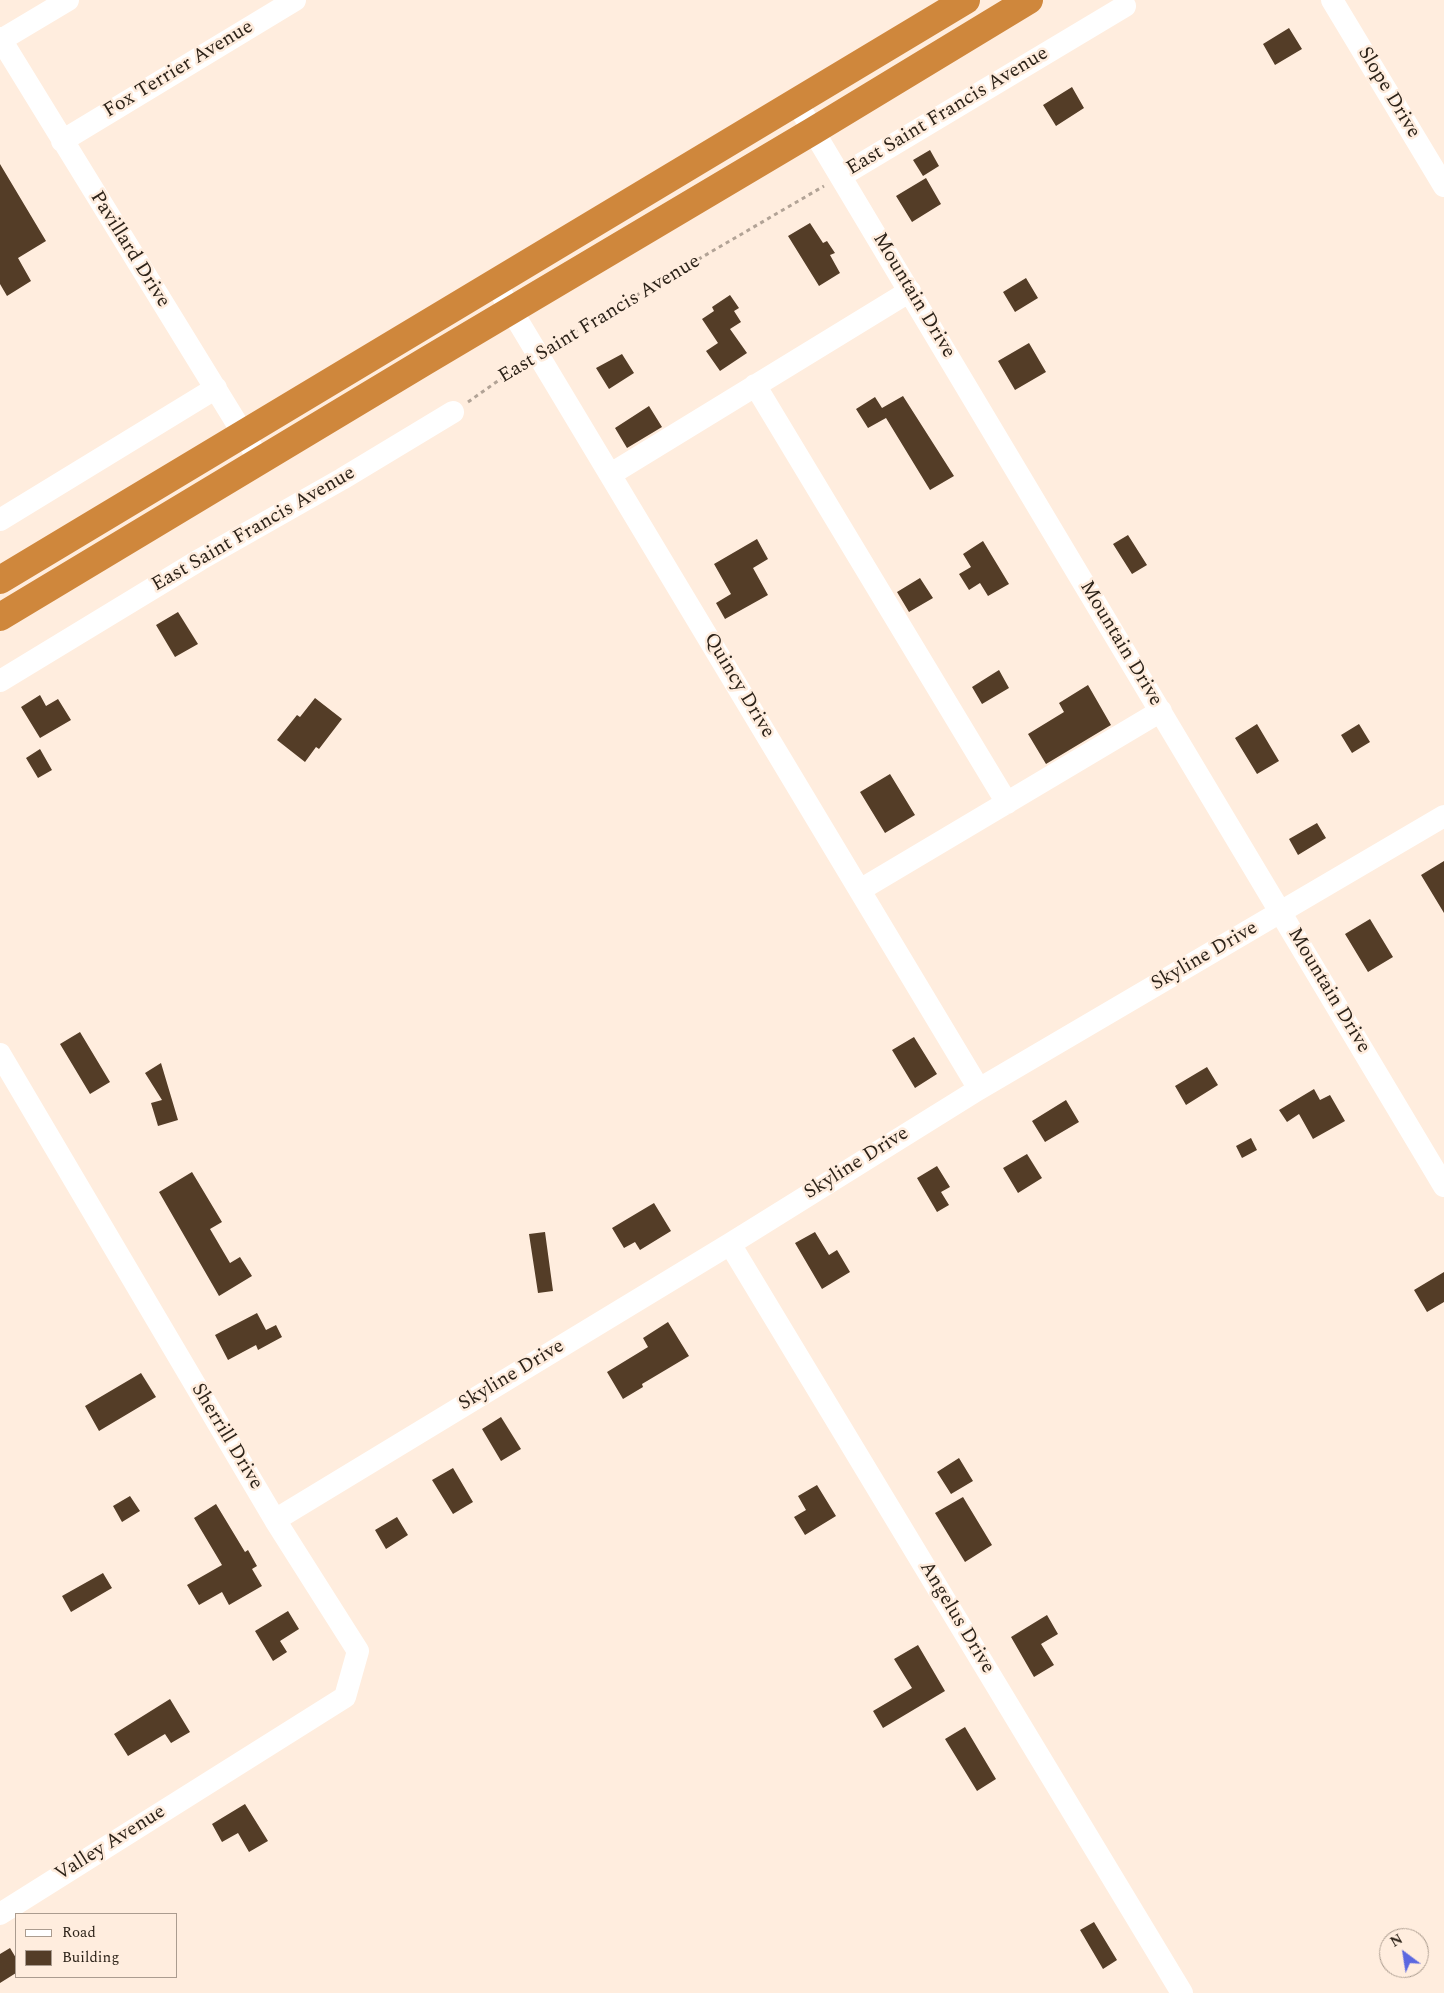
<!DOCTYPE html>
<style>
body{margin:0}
#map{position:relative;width:1444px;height:1993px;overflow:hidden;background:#ffedde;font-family:Spectral,serif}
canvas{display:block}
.legend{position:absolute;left:15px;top:1913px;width:162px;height:65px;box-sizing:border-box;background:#ffedde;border:1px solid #ab9c8f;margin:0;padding:6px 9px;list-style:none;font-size:15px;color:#2d2319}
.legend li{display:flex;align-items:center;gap:10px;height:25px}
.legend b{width:25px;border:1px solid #ab9c8f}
.north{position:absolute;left:1379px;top:1928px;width:50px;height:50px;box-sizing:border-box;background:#ffedde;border:1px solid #ab9c8f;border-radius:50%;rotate:329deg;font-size:14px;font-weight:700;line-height:20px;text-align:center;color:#2d2319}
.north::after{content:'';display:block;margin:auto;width:18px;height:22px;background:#5b68e0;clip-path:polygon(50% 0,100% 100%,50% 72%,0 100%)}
</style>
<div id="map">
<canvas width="1444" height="1993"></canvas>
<ul class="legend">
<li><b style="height:6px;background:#fff"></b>Road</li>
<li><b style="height:14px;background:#543d27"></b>Building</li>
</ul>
<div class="north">N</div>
</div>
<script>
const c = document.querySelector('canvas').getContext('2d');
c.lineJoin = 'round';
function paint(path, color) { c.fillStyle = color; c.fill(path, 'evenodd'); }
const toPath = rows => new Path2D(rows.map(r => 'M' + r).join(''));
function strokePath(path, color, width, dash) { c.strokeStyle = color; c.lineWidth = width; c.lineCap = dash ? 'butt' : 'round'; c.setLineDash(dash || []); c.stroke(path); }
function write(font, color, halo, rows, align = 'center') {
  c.font = font + ' Spectral,serif'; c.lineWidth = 5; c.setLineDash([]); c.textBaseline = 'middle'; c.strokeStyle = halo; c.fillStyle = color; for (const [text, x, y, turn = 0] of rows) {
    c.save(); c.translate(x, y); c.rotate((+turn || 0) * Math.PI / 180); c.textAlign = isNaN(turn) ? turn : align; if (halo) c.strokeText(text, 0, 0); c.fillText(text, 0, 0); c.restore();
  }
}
paint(toPath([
 [1289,28,1302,49,1275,65,1263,44],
 [1072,87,1084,108,1056,126,1043,105],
 [930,150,939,166,923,176,913,160],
 [0,164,46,241,18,258,31,281,7,296,0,284],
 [926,178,941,204,912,222,896,196],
 [810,223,823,243,827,241,835,253,830,255,840,273,819,286,788,236],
 [1026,278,1038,298,1015,312,1003,292],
 [730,295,739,308,734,311,741,322,730,329,747,353,720,371,706,351,718,343,702,319,714,311,712,307],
 [1029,343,1046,372,1015,390,998,361],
 [622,354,634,373,609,389,596,368],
 [903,396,954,476,930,490,886,418,868,428,856,409,875,397,882,408],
 [649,406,662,427,627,448,615,428],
 [1128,535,1147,565,1132,574,1113,544],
 [757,539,768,559,753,568,768,595,725,619,716,603,731,594,714,564],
 [983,541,1009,584,988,596,980,583,969,590,959,574,971,567,963,554],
 [920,578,933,598,909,612,897,592],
 [178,612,198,644,175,657,156,625],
 [999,670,1009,688,982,704,972,687],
 [1088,685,1111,725,1046,764,1028,734,1064,712,1059,703],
 [40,695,46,706,58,699,71,720,40,738,21,707],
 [315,698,342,719,319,749,316,747,305,762,277,740,297,715,300,717],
 [1257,724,1279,761,1257,774,1235,738],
 [1359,724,1370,742,1352,753,1341,735],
 [40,749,52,770,38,778,26,758],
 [890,774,915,815,885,833,860,792],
 [1317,823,1326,838,1298,855,1289,839],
 [1444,861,1444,913,1421,875],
 [1370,919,1393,957,1368,972,1345,934],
 [80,1032,110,1082,90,1094,60,1044],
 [914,1037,937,1074,915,1088,892,1050],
 [161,1063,178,1120,158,1126,151,1103,162,1100,145,1073],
 [1207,1067,1218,1085,1186,1105,1175,1086],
 [1314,1089,1320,1100,1330,1095,1345,1121,1313,1139,1299,1114,1287,1122,1279,1110],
 [1066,1100,1079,1122,1045,1142,1032,1121],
 [1251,1138,1257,1150,1242,1158,1236,1146],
 [1027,1154,1042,1178,1018,1193,1003,1168],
 [937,1166,950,1187,941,1192,949,1205,937,1212,917,1178],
 [192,1172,222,1222,210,1229,230,1263,240,1257,252,1276,219,1296,159,1192],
 [654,1203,671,1231,640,1250,635,1242,624,1248,612,1228],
 [545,1232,553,1291,538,1293,529,1234],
 [815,1232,829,1255,837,1250,850,1272,822,1289,795,1243],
 [1444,1272,1444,1302,1427,1312,1414,1290],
 [257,1313,266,1330,276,1325,282,1337,258,1350,256,1345,228,1360,215,1335],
 [668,1322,689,1356,642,1384,643,1387,623,1399,607,1372,648,1347,643,1338],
 [141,1373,156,1397,99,1431,85,1406],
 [501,1417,521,1449,501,1461,482,1429],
 [959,1458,973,1481,951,1494,937,1472],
 [453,1468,473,1502,453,1514,432,1480],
 [817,1485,836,1516,805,1535,794,1517,806,1510,798,1496],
 [130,1496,140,1511,122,1522,113,1506],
 [963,1497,992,1545,965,1562,935,1513],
 [216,1504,245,1552,248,1550,257,1566,252,1569,262,1586,229,1605,222,1592,199,1605,187,1585,222,1565,194,1518],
 [397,1517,408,1535,386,1549,375,1530],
 [103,1573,112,1588,71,1612,62,1596],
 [288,1611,299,1629,280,1641,287,1652,273,1661,255,1631],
 [1047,1615,1058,1634,1041,1644,1054,1665,1034,1677,1011,1637],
 [918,1645,945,1691,883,1728,873,1711,912,1688,894,1659],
 [170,1699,190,1732,171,1743,165,1734,128,1756,114,1734],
 [965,1727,996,1779,977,1791,945,1739],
 [245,1804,268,1841,249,1852,238,1833,222,1842,212,1824],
 [1094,1922,1117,1960,1103,1969,1080,1930],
 [10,1948,16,1958,16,1973,0,1983,0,1954]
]), '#543d27');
strokePath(toPath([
 [553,344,824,186],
 [468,402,522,364]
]), '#b2a396', 3, [4, 4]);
strokePath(toPath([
 [1332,0,1444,186],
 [0,38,260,461],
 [1,40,68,0],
 [796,102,1444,1186],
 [62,141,295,0],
 [841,176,1125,6],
 [495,283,979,1089],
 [755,385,1007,803],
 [611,474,910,291],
 [0,520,216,388],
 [0,681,201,559,342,479,453,412],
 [860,890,1161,711],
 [0,1054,275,1520,358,1651,345,1697,0,1914],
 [730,1244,1182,1993],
 [275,1520,730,1244,979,1089,1444,816]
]), '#fff', 22);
strokePath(toPath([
 [0,580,966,0],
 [0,617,424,362,813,131,1029,0]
]), '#cf873c', 28);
write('20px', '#2d2319', '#ffedde', [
 ["Fox Terrier Avenue",179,70,-31],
 ["Slope Drive",1388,93,59],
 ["East Saint Francis Avenue",948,112,-31],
 ["Pavillard Drive",129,250,58],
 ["Mountain Drive",913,296,59],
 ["East Saint Francis Avenue",600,320,-31],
 ["East Saint Francis Avenue",254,530,-30],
 ["Mountain Drive",1120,644,59],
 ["Quincy Drive",738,686,59],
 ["Skyline Drive",1205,957,-30],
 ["Mountain Drive",1328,991,59],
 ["Skyline Drive",857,1164,-32],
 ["Skyline Drive",512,1376,-31],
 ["Sherrill Drive",226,1437,59],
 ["Angelus Drive",956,1618,59],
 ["Valley Avenue",111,1844,-32]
]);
</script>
